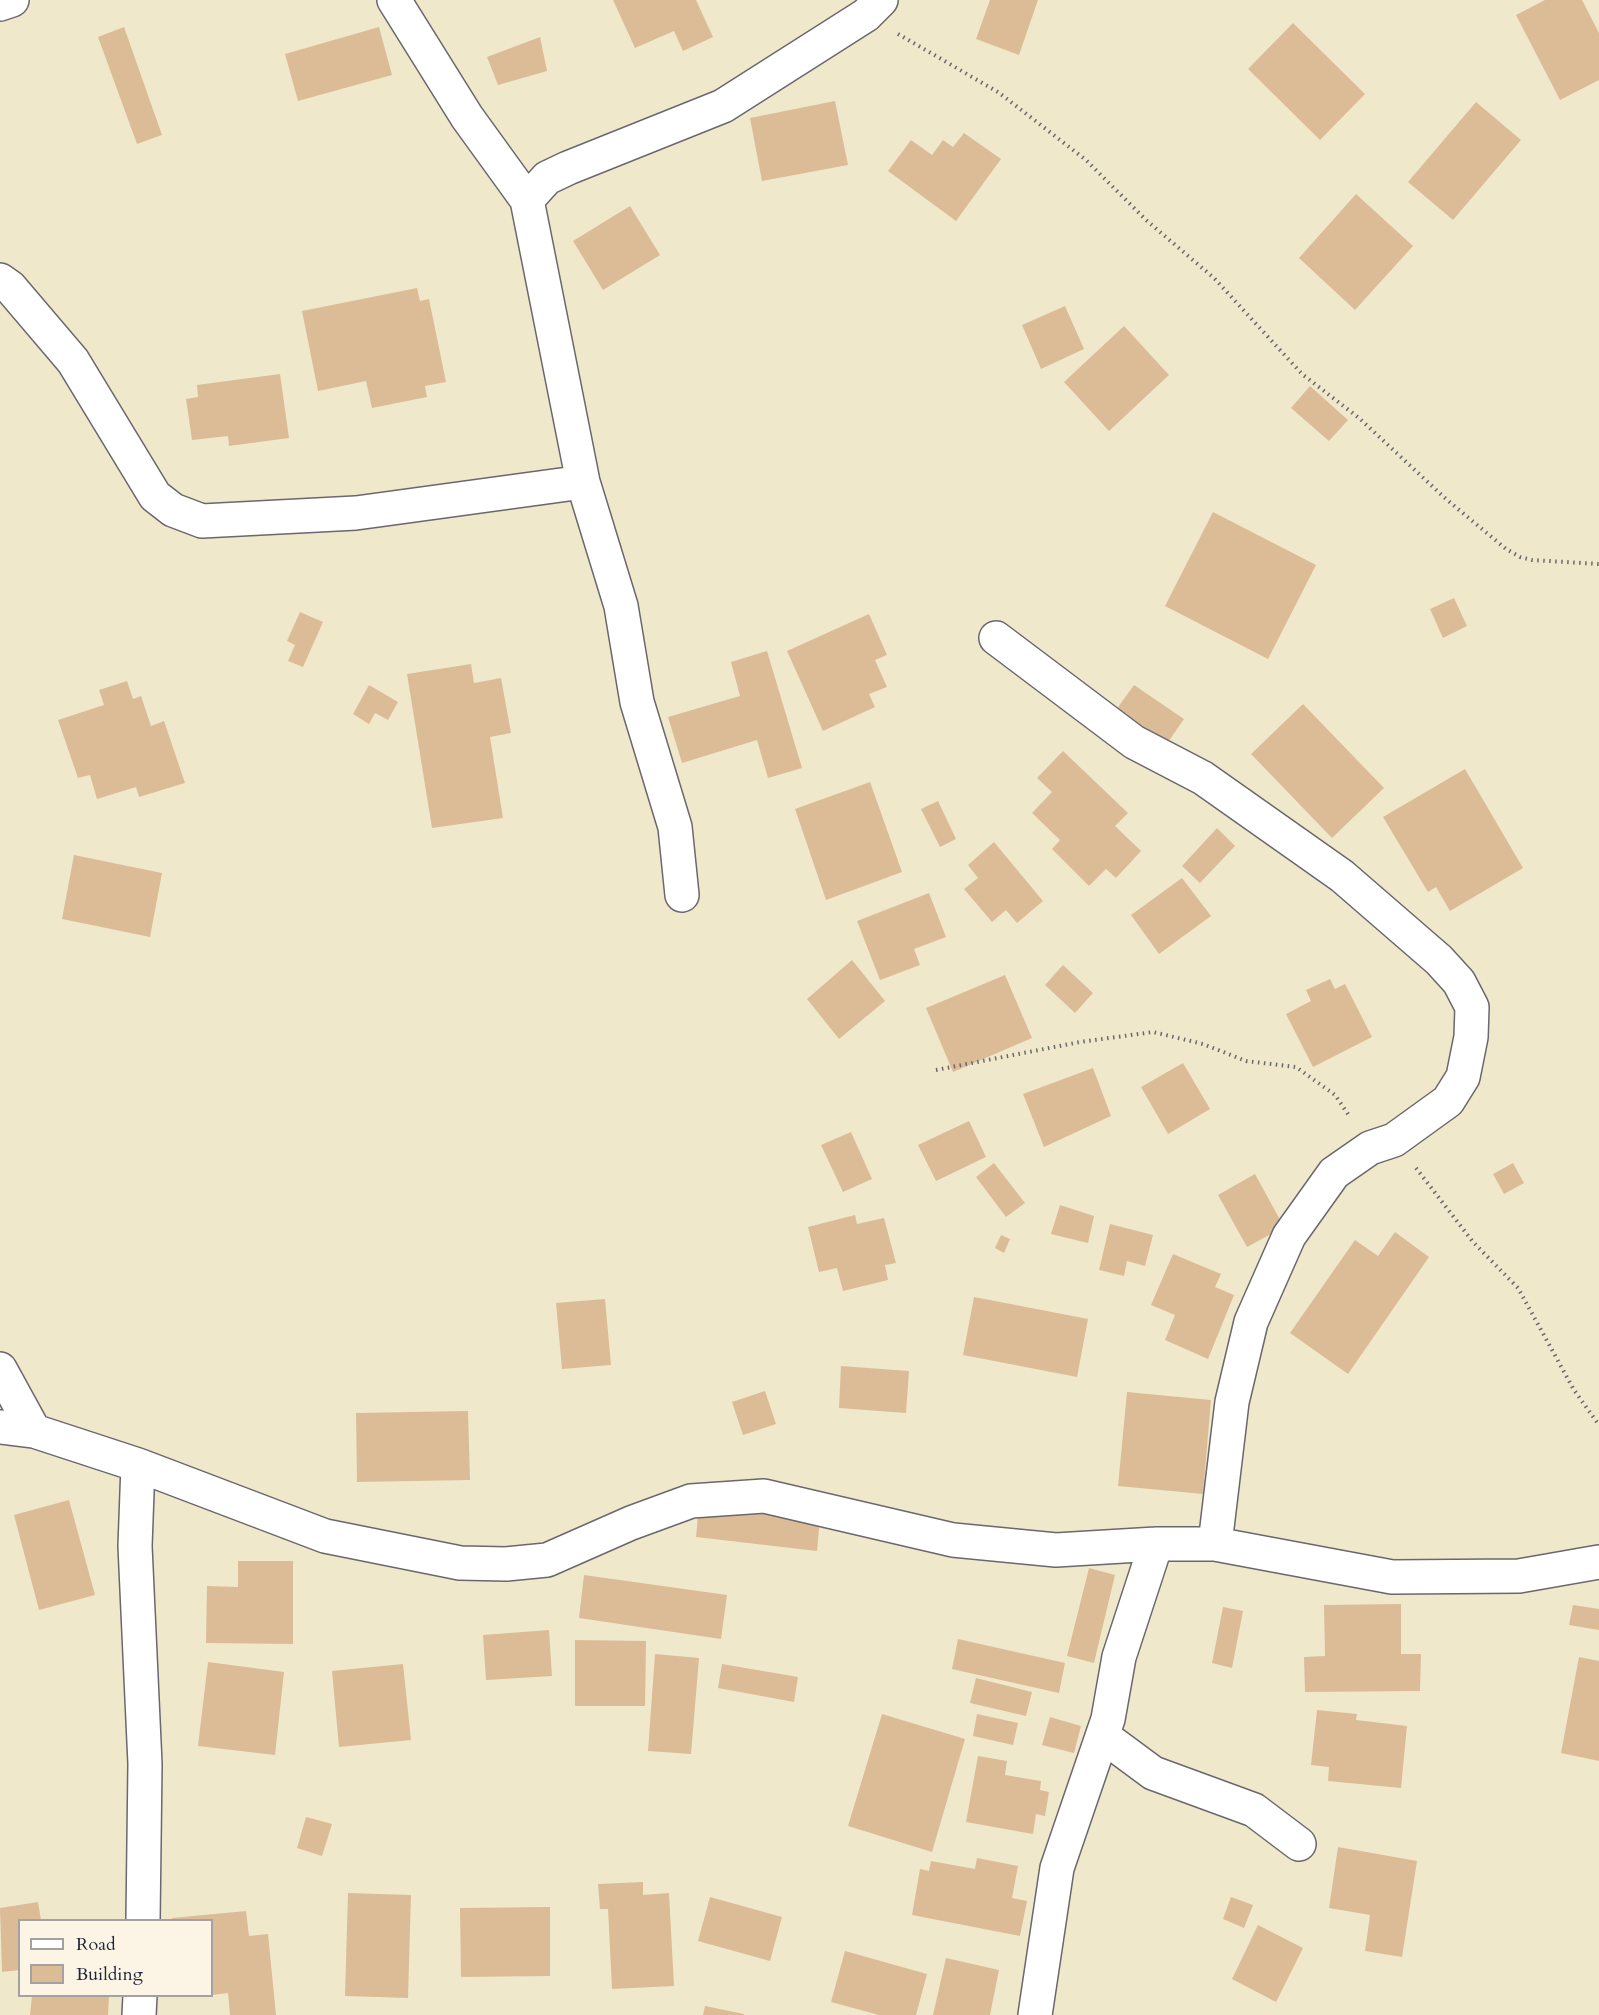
<!DOCTYPE html>
<style>
body{margin:0}
#map{position:relative;width:1599px;height:2015px;overflow:hidden;background:#f0e8cb;font-family:Cardo,serif}
canvas{display:block}
.legend{position:absolute;left:18px;top:1919px;width:195px;height:78px;box-sizing:border-box;background:#fcf5e5;border:2px solid #a5a1a1;margin:0;padding:8px 10px;list-style:none;font-size:18px;color:#22223b}
.legend li{display:flex;align-items:center;gap:12px;height:30px}
.legend b{width:30px;border:2px solid #a5a1a1}
</style>
<div id="map">
<canvas width="1599" height="2015"></canvas>
<ul class="legend">
<li><b style="height:8px;background:#fff"></b>Road</li>
<li><b style="height:16px;background:#dcbc97"></b>Building</li>
</ul>
</div>
<script>
const c = document.querySelector('canvas').getContext('2d');
c.lineJoin = 'round';
function paint(path, color) { c.fillStyle = color; c.fill(path, 'evenodd'); }
const toPath = rows => new Path2D(rows.map(r => 'M' + r).join(''));
function strokePath(path, color, width, dash) { c.strokeStyle = color; c.lineWidth = width; c.lineCap = dash ? 'butt' : 'round'; c.setLineDash(dash || []); c.stroke(path); }
paint(toPath([
 [613,0,696,0,713,37,683,51,674,31,635,48],
 [990,0,1038,0,1019,55,976,39],
 [1545,0,1582,0,1599,33,1599,80,1560,100,1516,15],
 [1293,23,1365,94,1320,140,1248,69],
 [124,27,162,135,137,144,98,37],
 [379,27,392,75,298,101,285,54],
 [540,37,547,71,498,85,487,57],
 [835,101,848,165,762,181,750,118],
 [1476,102,1521,140,1453,220,1408,182],
 [964,133,1001,159,956,221,888,171,911,140,932,155,943,140,953,147],
 [1356,194,1413,246,1355,310,1299,258],
 [630,206,660,255,603,290,573,241],
 [417,288,420,301,429,299,446,382,425,386,427,397,372,408,366,381,318,391,302,311],
 [1065,306,1084,349,1041,369,1022,325],
 [1124,326,1169,375,1109,431,1064,382],
 [280,374,289,438,229,446,228,436,192,440,186,399,198,397,197,385],
 [1310,386,1348,420,1329,441,1291,408],
 [1213,512,1316,565,1268,659,1165,606],
 [1454,598,1467,626,1443,638,1430,609],
 [300,612,323,622,303,667,288,661,295,645,287,641],
 [869,614,887,655,875,660,887,687,869,694,875,707,823,731,787,651],
 [767,651,802,768,768,778,757,740,682,763,668,717,740,696,731,662],
 [471,664,474,683,501,678,511,733,490,737,503,818,432,828,407,674],
 [127,681,133,699,141,696,151,726,164,721,185,783,139,797,136,787,97,799,90,775,78,778,58,720,104,705,99,690],
 [369,685,398,702,388,720,375,713,369,724,353,714],
 [1134,685,1184,719,1166,745,1116,710],
 [1303,704,1384,788,1332,838,1251,754],
 [1063,751,1128,813,1115,826,1141,851,1116,878,1106,869,1089,886,1052,849,1060,840,1032,813,1052,792,1037,778],
 [1465,769,1523,868,1450,911,1436,887,1428,892,1383,817],
 [870,782,902,872,826,900,795,809],
 [938,801,956,839,940,847,921,809],
 [1217,828,1235,846,1200,883,1182,866],
 [994,842,1043,901,1017,923,1006,910,992,922,964,889,978,878,968,865],
 [74,855,162,873,150,937,62,919],
 [1182,878,1211,916,1159,954,1131,915],
 [929,893,946,937,914,949,920,965,880,980,857,921],
 [852,960,885,1001,839,1039,807,999],
 [1063,965,1093,993,1075,1013,1045,985],
 [1005,975,1032,1038,953,1072,926,1008],
 [1330,979,1335,989,1345,984,1372,1037,1313,1067,1286,1014,1311,1001,1306,990],
 [1183,1063,1210,1109,1168,1134,1141,1087],
 [1093,1068,1111,1116,1044,1147,1023,1094],
 [969,1121,986,1157,936,1181,918,1145],
 [851,1132,872,1179,843,1192,821,1145],
 [994,1163,1025,1203,1006,1217,976,1177],
 [1513,1163,1524,1183,1504,1194,1493,1174],
 [1255,1174,1284,1227,1247,1247,1218,1195],
 [1060,1205,1094,1216,1088,1243,1051,1234],
 [855,1215,857,1224,884,1218,896,1263,885,1265,888,1280,843,1291,837,1268,819,1272,808,1227],
 [1110,1224,1153,1235,1145,1266,1127,1261,1124,1276,1099,1270],
 [1395,1232,1429,1257,1348,1374,1290,1333,1355,1240,1378,1256],
 [1001,1235,1010,1239,1004,1253,995,1248],
 [1173,1254,1221,1274,1215,1287,1234,1295,1208,1359,1165,1340,1175,1315,1151,1305],
 [974,1297,1088,1319,1077,1377,963,1355],
 [605,1299,611,1365,562,1369,556,1303],
 [841,1366,909,1371,906,1413,839,1408],
 [765,1391,776,1424,743,1435,732,1402],
 [1127,1392,1211,1400,1203,1494,1118,1486],
 [468,1411,470,1480,357,1482,356,1413],
 [69,1500,95,1595,39,1610,14,1515],
 [699,1505,820,1518,817,1551,696,1537],
 [238,1561,293,1561,293,1644,206,1643,207,1586,238,1587],
 [1089,1568,1115,1575,1094,1663,1067,1656],
 [584,1575,727,1595,721,1639,579,1618],
 [1401,1604,1401,1654,1421,1654,1420,1691,1305,1692,1304,1657,1325,1656,1324,1605],
 [1573,1605,1599,1609,1599,1630,1569,1625],
 [1223,1607,1243,1611,1232,1668,1212,1663],
 [549,1630,552,1676,486,1680,483,1635],
 [958,1639,1065,1663,1059,1693,952,1669],
 [575,1640,646,1641,645,1706,575,1706],
 [655,1654,699,1658,691,1754,648,1751],
 [1579,1657,1599,1661,1599,1761,1561,1753],
 [208,1662,284,1672,275,1755,198,1746],
 [403,1664,411,1740,339,1747,332,1671],
 [722,1664,798,1677,794,1702,718,1688],
 [976,1678,1032,1692,1026,1716,970,1703],
 [1317,1710,1357,1714,1356,1720,1407,1726,1401,1788,1328,1781,1329,1767,1311,1765],
 [882,1714,965,1739,932,1852,848,1826],
 [977,1714,1018,1723,1013,1745,973,1736],
 [1050,1717,1081,1726,1074,1753,1042,1745],
 [978,1756,1007,1761,1005,1775,1041,1781,1040,1790,1049,1792,1045,1816,1036,1814,1033,1834,966,1822],
 [306,1817,332,1824,322,1856,297,1848],
 [1338,1847,1417,1861,1402,1957,1365,1951,1370,1915,1329,1908],
 [977,1858,1018,1866,1012,1898,1027,1901,1020,1936,912,1915,920,1869,929,1871,931,1861,975,1869],
 [643,1882,643,1895,669,1893,674,1986,612,1989,608,1909,600,1909,598,1884],
 [348,1893,411,1895,408,1998,345,1996],
 [710,1897,782,1917,770,1961,698,1941],
 [1231,1897,1253,1905,1244,1928,1223,1919],
 [38,1902,41,1920,20,1920,20,1970,2,1972,0,1908],
 [550,1907,550,1976,461,1977,460,1908],
 [246,1911,249,1936,268,1934,276,2015,230,2015,228,1993,212,1995,212,1920,172,1920,172,1918],
 [1258,1925,1303,1948,1276,2002,1232,1979],
 [845,1951,927,1974,916,2015,879,2015,831,2002],
 [946,1958,999,1970,990,2015,933,2015],
 [32,1996,109,1996,108,2015,30,2015],
 [705,2006,744,2014,744,2015,703,2015]
]), '#dcbc97');
const street = toPath([
 [394,0,467,117,527,200],
 [0,4,12,0],
 [0,280,10,287,73,361,155,496,173,510,202,521,356,513,583,482],
 [996,638,1134,742,1203,778,1342,876,1439,960,1459,982,1472,1007,1471,1037,1463,1077,1448,1101,1394,1140,1370,1148,1334,1173,1289,1236,1251,1322,1232,1402,1215,1544],
 [682,895,675,827,637,702,621,606,583,482,527,200,547,178,568,168,723,106,866,15,881,0],
 [0,1369,34,1431],
 [0,1427,34,1431,138,1465,325,1536,460,1563,506,1564,547,1560,631,1523,691,1501,764,1496,953,1540,1056,1550,1156,1544,1215,1544,1392,1577,1519,1576,1599,1562],
 [138,1465,135,1546,145,1764,143,1920],
 [1103,1736,1153,1773,1254,1810,1299,1844],
 [139,2015,140,1996],
 [1035,2015,1057,1868,1108,1719,1119,1657,1156,1544]
]);
strokePath(street, '#6a676d', 36);
strokePath(toPath([
 [898,34,998,92,1086,160,1146,220,1214,278,1302,374,1359,418,1446,499,1506,549,1520,557,1532,560,1599,564],
 [936,1070,1080,1042,1153,1032,1203,1044,1246,1061,1296,1067,1335,1095,1350,1117],
 [1416,1168,1473,1242,1518,1288,1574,1390,1599,1425]
]), '#6a676d', 4, [1.5, 4.5]);
strokePath(street, '#fff', 33);
</script>
